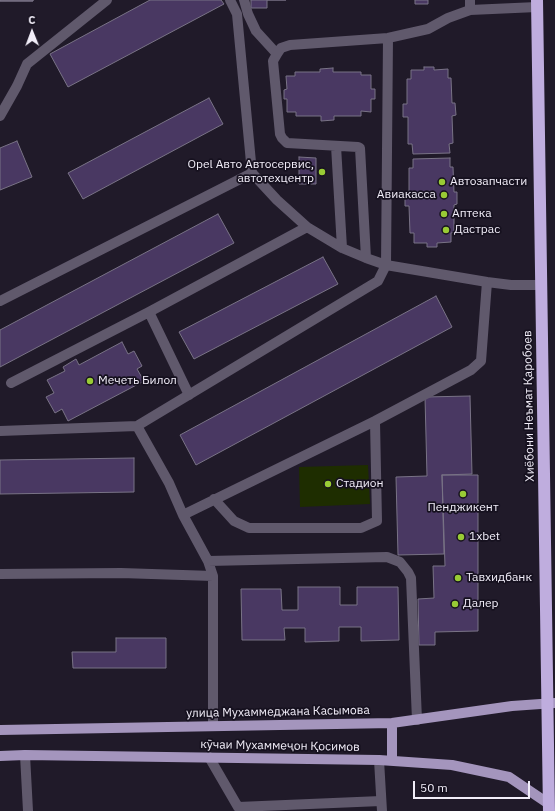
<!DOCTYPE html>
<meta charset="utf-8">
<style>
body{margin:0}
#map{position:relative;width:555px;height:811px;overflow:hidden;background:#201a29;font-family:"IBM Plex Sans",sans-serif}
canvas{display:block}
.north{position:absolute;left:12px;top:12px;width:40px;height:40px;-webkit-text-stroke:3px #16111f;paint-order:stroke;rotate:359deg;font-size:11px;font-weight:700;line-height:16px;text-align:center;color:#f2eef9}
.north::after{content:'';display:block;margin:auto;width:14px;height:18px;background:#f2eef9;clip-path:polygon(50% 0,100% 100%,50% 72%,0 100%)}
.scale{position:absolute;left:413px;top:781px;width:117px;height:18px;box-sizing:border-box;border:2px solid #f2eef9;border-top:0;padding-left:5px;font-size:12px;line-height:14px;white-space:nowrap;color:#f2eef9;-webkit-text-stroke:3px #16111f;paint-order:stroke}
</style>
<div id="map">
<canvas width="555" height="811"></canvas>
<div class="north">С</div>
<div class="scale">50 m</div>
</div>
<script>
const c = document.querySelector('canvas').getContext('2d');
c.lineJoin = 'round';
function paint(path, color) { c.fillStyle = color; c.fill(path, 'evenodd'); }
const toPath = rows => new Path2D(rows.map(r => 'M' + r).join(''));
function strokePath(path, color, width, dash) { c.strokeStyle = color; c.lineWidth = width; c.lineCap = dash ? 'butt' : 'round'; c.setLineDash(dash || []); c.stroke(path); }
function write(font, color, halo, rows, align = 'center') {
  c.font = font + ' "IBM Plex Sans",sans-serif'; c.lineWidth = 3.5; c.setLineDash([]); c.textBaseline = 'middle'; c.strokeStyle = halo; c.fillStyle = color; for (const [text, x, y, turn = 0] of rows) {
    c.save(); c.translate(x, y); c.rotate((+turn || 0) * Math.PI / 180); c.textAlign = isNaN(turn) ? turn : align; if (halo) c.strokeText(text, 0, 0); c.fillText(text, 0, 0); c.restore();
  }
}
paint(toPath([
 [368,465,370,504,300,507,299,467]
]), '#1e2d00');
const building = toPath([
 [0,0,33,0,33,1,0,1,0,0],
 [0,0,33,0,33,1,0,1,0,0],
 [150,0,221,0,224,4,68,87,50,54,150,0],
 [251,0,286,0,267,0,267,8,251,8,251,0],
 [415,0,428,0,428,4,415,4,415,0],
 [424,67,434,67,434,70,448,69,448,78,451,78,452,103,455,103,456,115,452,116,453,143,449,144,450,153,413,154,412,144,408,144,408,117,403,117,403,104,407,104,407,79,411,79,411,70,424,70,424,67],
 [333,68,333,72,361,72,361,75,371,75,371,89,375,89,375,99,371,99,371,112,361,111,361,116,334,116,334,120,321,121,321,116,296,116,296,112,287,112,287,99,284,99,284,90,287,89,286,76,295,76,295,72,320,72,320,69,333,68],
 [209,98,223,124,83,199,68,173,209,98],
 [17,141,32,177,0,190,0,148,17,141],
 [299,157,316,158,316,184,299,184,299,157],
 [450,158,450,167,453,167,454,192,457,192,457,204,454,205,454,232,451,233,451,242,437,243,437,247,427,247,427,243,414,243,414,233,410,233,409,206,405,206,405,193,409,193,409,168,413,168,413,159,450,158],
 [218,214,234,243,0,367,0,330,218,214],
 [323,257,338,284,194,359,179,332,323,257],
 [436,296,452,327,196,465,180,435,436,296],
 [122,342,128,354,134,351,142,366,137,369,144,381,68,421,62,409,55,413,46,397,54,393,47,380,65,371,63,367,76,359,79,365,122,342],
 [470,396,472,474,442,475,444,554,398,555,396,477,427,476,425,397,470,396],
 [134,458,134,492,0,494,0,460,134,458],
 [442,475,478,475,478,631,435,632,435,645,419,645,418,599,434,598,433,566,445,566,442,475],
 [298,587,340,587,340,605,357,605,357,587,398,587,399,640,361,641,361,627,339,627,339,641,305,642,305,628,284,628,285,640,242,640,241,589,281,589,282,610,298,610,298,587],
 [116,638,166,638,166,668,73,668,72,652,116,652,116,638]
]);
paint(building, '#493862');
strokePath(building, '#797386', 1);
strokePath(toPath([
 [230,0,237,14,252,173,277,200,307,227,342,248,366,258,386,265,487,282],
 [244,0,248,14,256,31,277,54],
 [470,0,470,10],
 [0,116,17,86,27,64,107,0],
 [336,146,342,248],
 [366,258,360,148,358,147,287,143,282,138,280,134,273,61,277,54,281,48,290,45,388,38,428,29,448,18,470,10,537,7],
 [0,301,252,173],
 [149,312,189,395],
 [11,383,149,312,307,227],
 [137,426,169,483,183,515,208,561,213,576],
 [0,431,137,426,378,281,386,265,388,38],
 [214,499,234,521,249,528,361,528,377,521,375,421],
 [183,515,375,421,471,370,481,361,487,282,511,285,541,285],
 [208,561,387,557,400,562,408,572,411,578,417,720],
 [0,574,121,573,213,576,213,726],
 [25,755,28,811],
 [209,757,238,807,243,811],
 [379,760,382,811],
 [238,807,381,801]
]), '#60596c', 10);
strokePath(toPath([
 [0,730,392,723,512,706,555,703],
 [0,756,25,755,379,760,452,765,509,777,549,804],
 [392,760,392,723]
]), '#a495bd', 10);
strokePath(toPath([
 [537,0,549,811]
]), '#bfadde', 12);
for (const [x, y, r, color] of [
 [322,172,4,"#99cb35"],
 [442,182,4,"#99cb35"],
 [444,195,4,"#99cb35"],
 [444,214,4,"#99cb35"],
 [446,230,4,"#99cb35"],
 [90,381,4,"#99cb35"],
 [328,484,4,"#99cb35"],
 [463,494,4,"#99cb35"],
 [461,537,4,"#99cb35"],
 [458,578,4,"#99cb35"],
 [455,604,4,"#99cb35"]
]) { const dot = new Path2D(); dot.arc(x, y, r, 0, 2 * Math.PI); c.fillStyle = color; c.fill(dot); strokePath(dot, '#16111f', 1.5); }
write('12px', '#f2eef9', '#16111f', [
 ["Opel Авто Автосервис,",314,165,"right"],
 ["автотехцентр",314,179,"right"],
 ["Автозапчасти",450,182],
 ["Авиакасса",436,195,"right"],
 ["Аптека",452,214],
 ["Дастрас",454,230],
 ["Мечеть Билол",98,381],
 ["Стадион",336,484],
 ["Пенджикент",463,508,"center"],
 ["1xbet",469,537],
 ["Тавхидбанк",466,578],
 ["Далер",463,604]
], 'left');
write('12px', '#f2eef9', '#16111f', [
 ["Хиёбони Неъмат Қаробоев",529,406,-91],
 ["улица Мухаммеджана Касымова",278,712,-1],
 ["кӯчаи Мухаммеҷон Қосимов",280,746,1]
]);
</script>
